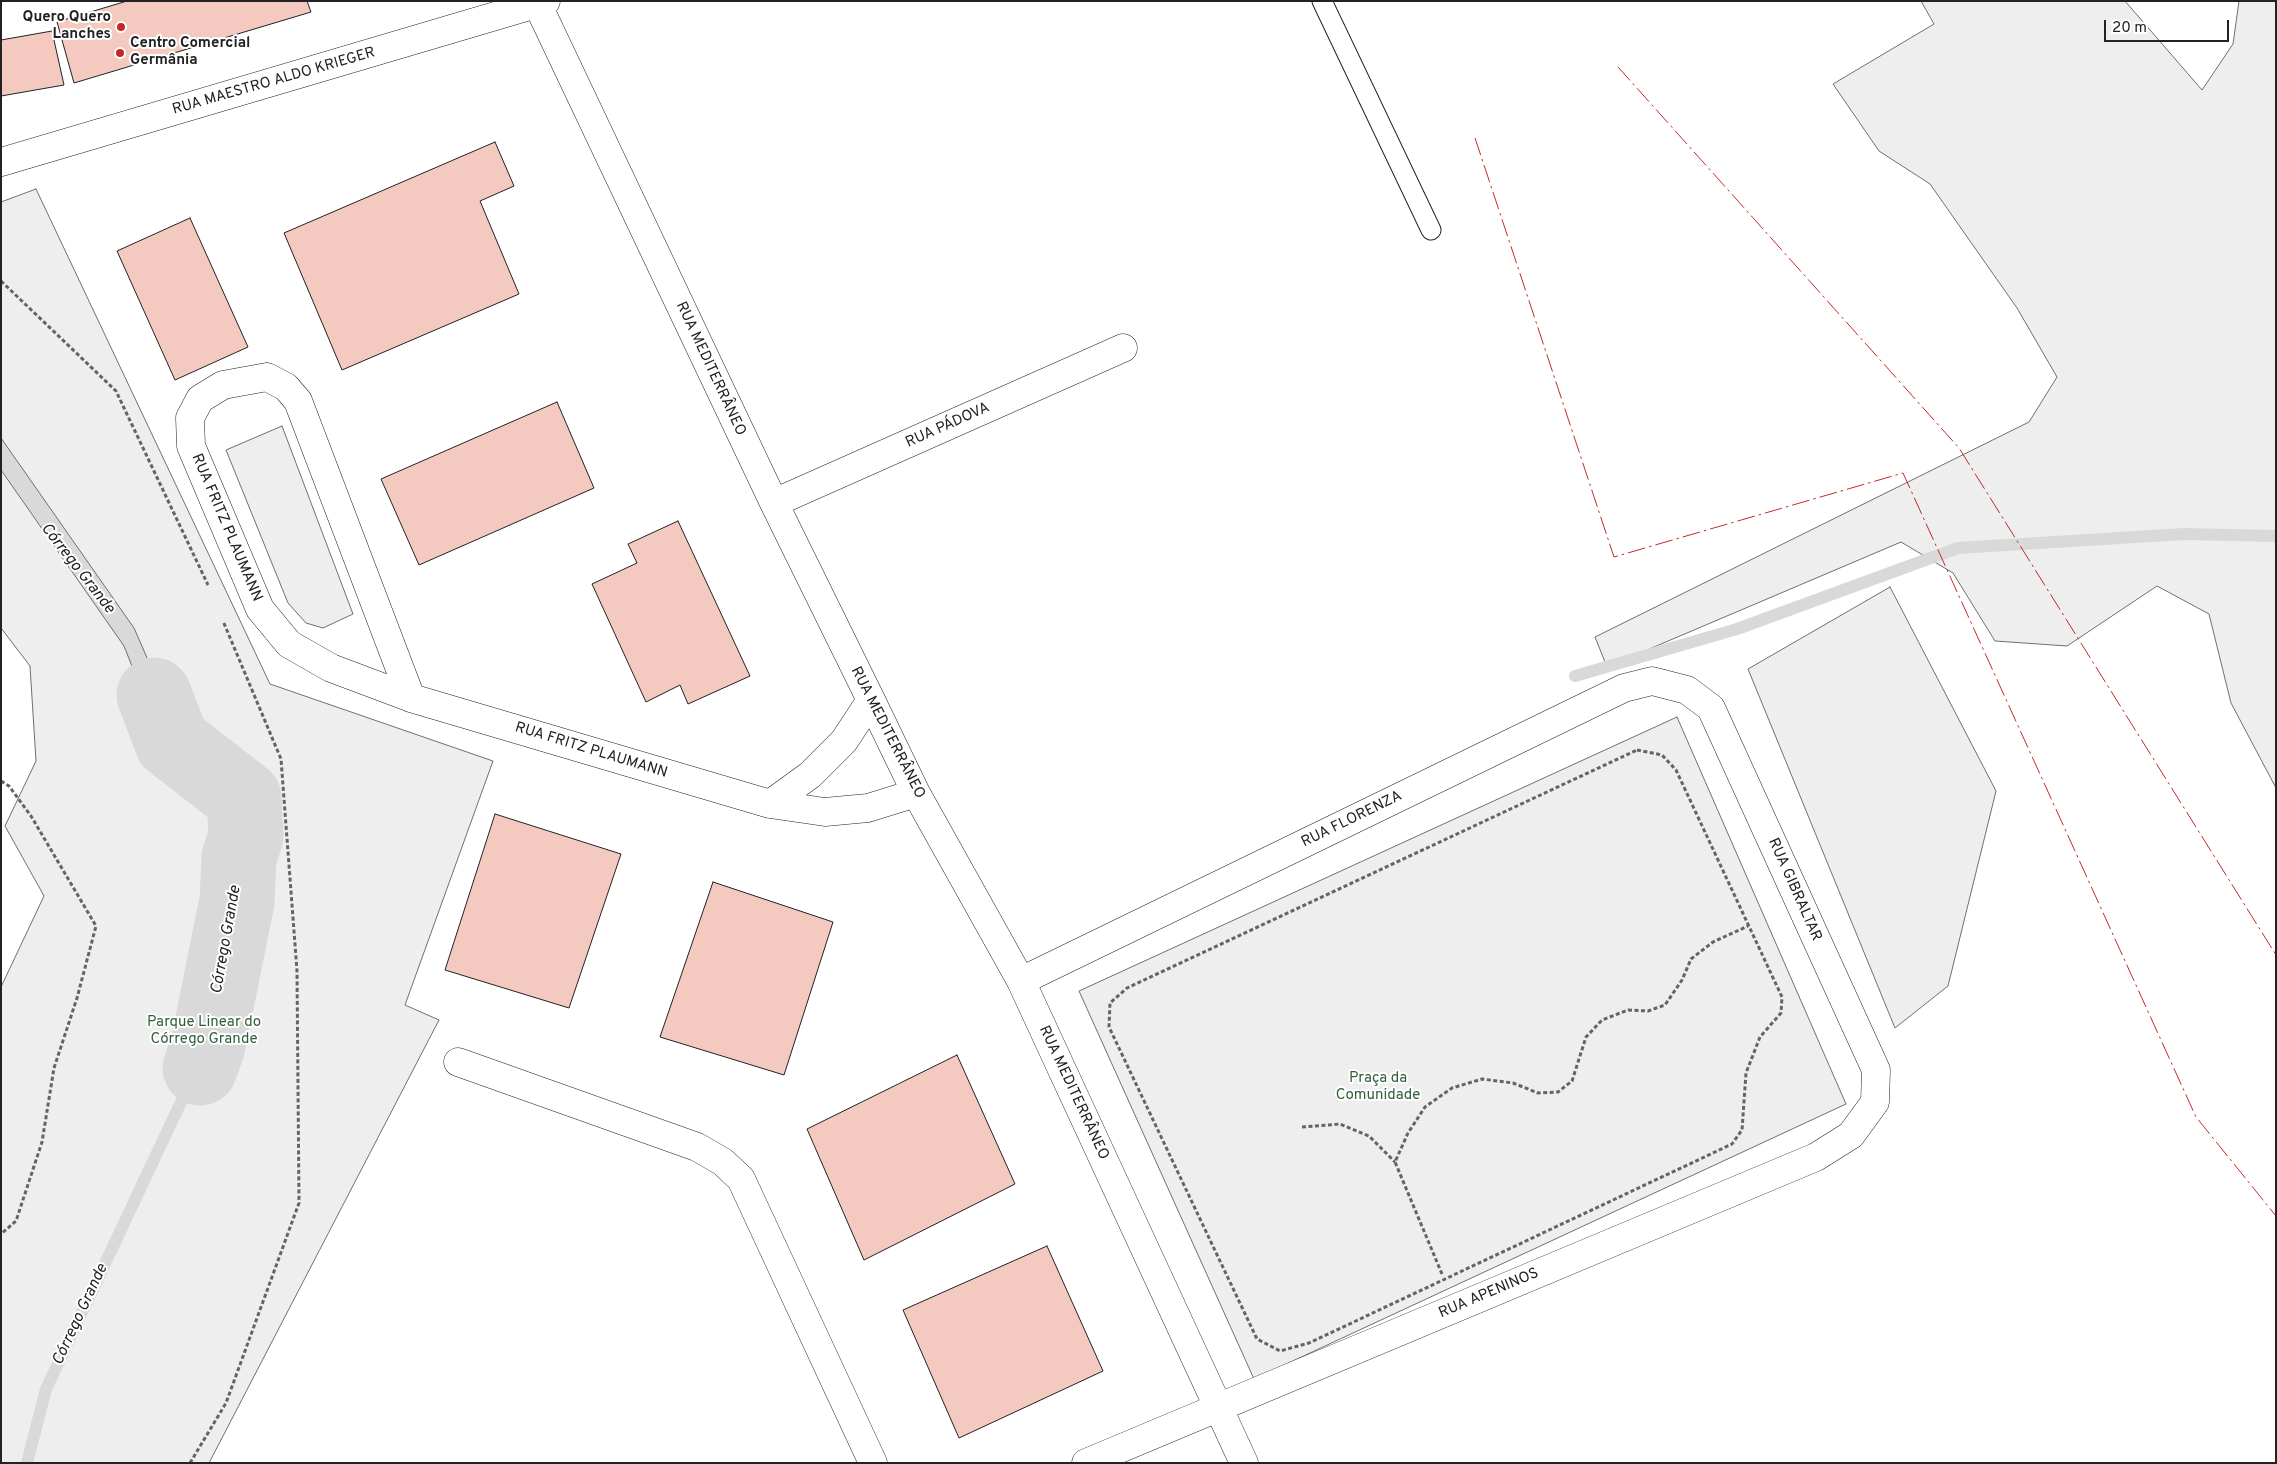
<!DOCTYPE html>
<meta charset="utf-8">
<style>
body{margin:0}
#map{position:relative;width:2277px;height:1464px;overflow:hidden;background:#fff;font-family:Overpass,sans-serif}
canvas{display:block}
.frame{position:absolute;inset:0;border:2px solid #222;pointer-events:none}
.scale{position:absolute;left:2104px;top:20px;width:125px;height:22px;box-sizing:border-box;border:2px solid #222;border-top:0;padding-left:6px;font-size:15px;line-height:18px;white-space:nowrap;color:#222;-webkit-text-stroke:4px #fff;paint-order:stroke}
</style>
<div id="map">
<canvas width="2277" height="1464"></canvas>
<div class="frame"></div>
<div class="scale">20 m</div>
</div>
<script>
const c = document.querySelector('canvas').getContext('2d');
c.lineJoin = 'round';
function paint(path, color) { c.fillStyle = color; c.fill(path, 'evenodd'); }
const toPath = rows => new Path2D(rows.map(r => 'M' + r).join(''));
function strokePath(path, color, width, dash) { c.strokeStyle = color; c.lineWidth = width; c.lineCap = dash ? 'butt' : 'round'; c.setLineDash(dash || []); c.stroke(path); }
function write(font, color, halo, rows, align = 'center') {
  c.font = font + ' Overpass,sans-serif'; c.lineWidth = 4; c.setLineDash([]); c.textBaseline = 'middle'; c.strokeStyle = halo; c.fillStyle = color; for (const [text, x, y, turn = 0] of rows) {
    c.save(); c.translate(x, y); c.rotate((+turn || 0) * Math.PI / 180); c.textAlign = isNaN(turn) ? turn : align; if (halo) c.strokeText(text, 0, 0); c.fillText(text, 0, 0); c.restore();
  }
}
const green = toPath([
 [1921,1,2125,1,2202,90,2233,44,2239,1,2276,1,2276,788,2231,703,2209,614,2157,586,2067,646,1995,641,1953,573,1901,542,1607,667,1595,637,2029,422,2057,377,2017,308,1930,184,1879,151,1833,84,1934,24,1921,1],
 [36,189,270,684,493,761,405,1005,439,1020,209,1463,1,1463,1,987,44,896,5,826,36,761,30,666,1,628,1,202,36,189],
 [282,426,353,614,323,628,306,623,288,603,226,450,282,426],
 [1890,587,1996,791,1948,986,1895,1028,1748,669,1890,587],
 [1677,717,1846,1104,1254,1379,1079,991,1677,717]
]);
paint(green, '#eee');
strokePath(green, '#6f6f6f', 1);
const water = toPath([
 [1,438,134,628,162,692,177,736,192,747,238,805,250,871,213,1074,200,1068,239,858,231,812,164,747,124,646,1,470,1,438]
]);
paint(water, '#d9d9d9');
strokePath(water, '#6f6f6f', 1);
strokePath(toPath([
 [1575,676,1737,629,1958,548,2184,534,2276,536],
 [27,1463,46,1389,189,1085,200,1068]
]), '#d9d9d9', 12);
strokePath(toPath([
 [154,695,172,742,244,798,246,836,239,858,237,901,208,1045,200,1068]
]), '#d9d9d9', 75);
const building = toPath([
 [127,1,307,1,311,12,74,83,57,22,127,1],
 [52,31,64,85,1,96,1,40,52,31],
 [495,142,514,186,480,201,519,294,342,370,284,233,495,142],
 [190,218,248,347,175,380,117,251,190,218],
 [557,402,594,488,419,565,381,479,557,402],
 [678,521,750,676,688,704,680,685,646,702,592,584,637,563,628,544,678,521],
 [495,814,621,854,569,1008,445,970,495,814],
 [713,882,833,922,784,1075,660,1037,713,882],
 [957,1055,1015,1184,864,1260,807,1129,957,1055],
 [1047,1246,1103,1371,959,1438,903,1310,1047,1246]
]);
paint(building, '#f3c9c0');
strokePath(building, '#222', 1);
const lane = toPath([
 [1322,1,1431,230]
]);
const street = toPath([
 [536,1,774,503,871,700,916,793,1021,981,1244,1463],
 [1,162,546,1],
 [267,377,286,387,298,401,411,698,331,668,289,644,260,609,191,446,190,418,200,399,223,385,267,377],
 [774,503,1123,348],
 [411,698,770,804,825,812,868,808,916,793],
 [770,804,810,775,844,741,871,700],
 [1021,981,1624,688,1652,681,1687,690,1711,708,1876,1070,1875,1102,1851,1135,1816,1157,1086,1463],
 [458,1062,697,1147,723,1162,741,1179,873,1463]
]);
strokePath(lane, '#222', 21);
strokePath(street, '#222', 29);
strokePath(toPath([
 [1,281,116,391,208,585],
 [1637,750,1662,755,1676,770,1782,997,1781,1013,1760,1037,1746,1073,1742,1130,1732,1144,1309,1343,1280,1351,1257,1339,1109,1027,1110,1003,1127,988,1637,750],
 [1,781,9,786,31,816,96,926,77,998,54,1068,42,1142,16,1221,1,1234],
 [1302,1127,1340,1124,1369,1136,1395,1162],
 [1442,1274,1395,1162,1408,1133,1425,1107,1452,1088,1482,1079,1513,1083,1538,1093,1558,1092,1572,1081,1586,1037,1602,1020,1628,1010,1648,1011,1665,1005,1682,980,1691,959,1713,942,1748,926],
 [190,1463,226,1403,299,1203,297,971,281,759,223,621]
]), '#646464', 3, [4, 2.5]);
strokePath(lane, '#fff', 19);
strokePath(street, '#fff', 28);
strokePath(toPath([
 [1618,67,1959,448,2276,955],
 [1475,138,1614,557,1903,473,2196,1117,2276,1216]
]), '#c62828', 1, [18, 4, 2.5, 4]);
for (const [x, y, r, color] of [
 [121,27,5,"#c62828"],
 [120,53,5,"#c62828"]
]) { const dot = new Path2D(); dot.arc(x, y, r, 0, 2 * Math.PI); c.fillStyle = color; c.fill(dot); strokePath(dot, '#fff', 2); }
write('bold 15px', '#222', '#fff', [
 ["Quero Quero",111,18],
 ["Lanches",111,35],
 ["Centro Comercial",130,44,"left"],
 ["Germânia",130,61,"left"]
], 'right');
write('15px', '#222', '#fff', [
 ["RUA MAESTRO ALDO KRIEGER",274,82,-16],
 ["RUA MEDITERRÂNEO",710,369,65],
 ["RUA PÁDOVA",948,426,-24],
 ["RUA FRITZ PLAUMANN",226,528,67],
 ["RUA MEDITERRÂNEO",887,733,63],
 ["RUA FRITZ PLAUMANN",591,751,17],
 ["RUA FLORENZA",1352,820,-26],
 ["RUA GIBRALTAR",1794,890,66],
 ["RUA MEDITERRÂNEO",1073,1093,65],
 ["RUA APENINOS",1489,1294,-23]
]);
write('15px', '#2f5e38', '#fff', [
 ["Parque Linear do",204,1023],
 ["Córrego Grande",204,1040],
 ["Praça da",1378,1079],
 ["Comunidade",1378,1096]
]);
write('italic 16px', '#222', '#fff', [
 ["Córrego Grande",77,569,52],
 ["Córrego Grande",227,940,-80],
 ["Córrego Grande",81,1315,-65]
]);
</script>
